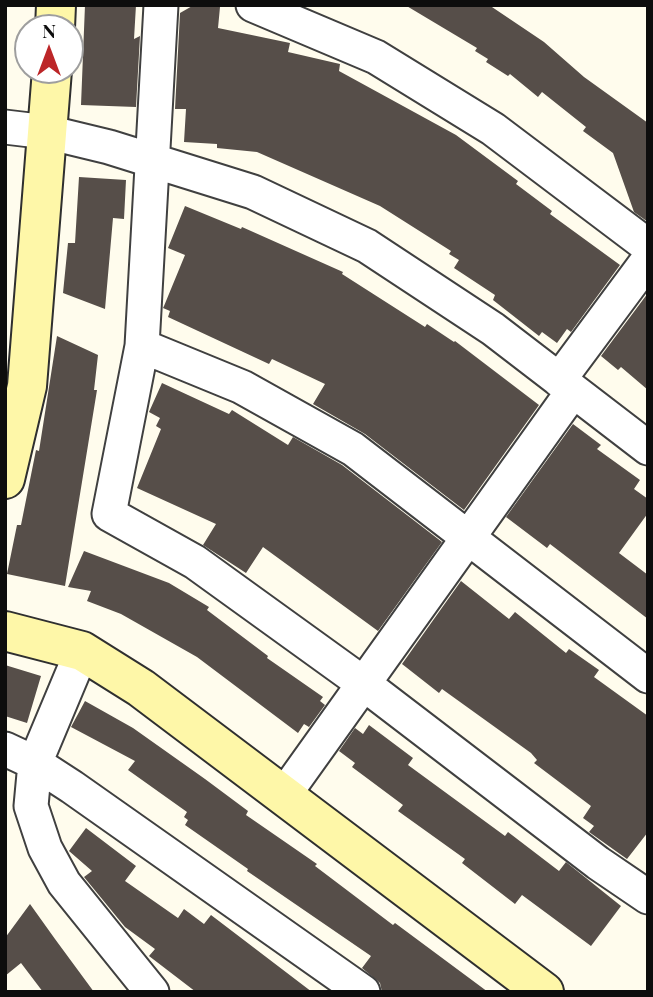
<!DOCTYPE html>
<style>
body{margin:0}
#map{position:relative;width:653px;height:997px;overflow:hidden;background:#fffced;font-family:"Playfair Display",serif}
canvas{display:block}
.frame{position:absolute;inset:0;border:7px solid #0d0d0d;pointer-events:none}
.north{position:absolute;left:14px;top:14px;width:70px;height:70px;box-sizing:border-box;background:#fff;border:2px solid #9e9e9e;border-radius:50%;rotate:0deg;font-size:19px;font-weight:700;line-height:28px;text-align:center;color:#0d0d0d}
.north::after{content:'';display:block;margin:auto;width:24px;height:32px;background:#bc2628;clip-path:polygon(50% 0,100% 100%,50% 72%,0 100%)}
</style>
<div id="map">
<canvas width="653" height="997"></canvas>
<div class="frame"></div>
<div class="north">N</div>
</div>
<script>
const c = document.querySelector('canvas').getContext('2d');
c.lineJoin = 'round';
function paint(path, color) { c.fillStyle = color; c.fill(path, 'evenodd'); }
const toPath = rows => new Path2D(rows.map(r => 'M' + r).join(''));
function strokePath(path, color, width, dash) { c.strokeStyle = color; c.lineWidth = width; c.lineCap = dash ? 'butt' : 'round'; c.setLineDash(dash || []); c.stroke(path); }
paint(toPath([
 [85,5,136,5,134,39,140,36,136,107,81,105],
 [194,5,220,7,218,28,290,43,288,52,340,64,339,71,456,135,518,181,516,184,552,211,550,214,620,265,571,332,567,329,557,343,542,332,539,336,493,300,495,295,454,268,459,260,449,254,451,251,380,206,257,152,217,148,217,144,184,142,186,109,175,109,180,13],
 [405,5,489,5,544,42,584,77,648,123,648,222,634,212,613,153,583,131,586,127,542,92,538,97,510,74,508,76,486,62,488,59,475,51,477,48],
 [79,177,126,180,124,219,113,218,105,309,63,293,68,243,75,243],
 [185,206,241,229,242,227,343,272,342,274,425,327,427,324,454,342,455,341,539,405,464,510,365,434,313,404,325,384,272,359,269,364,168,317,170,311,163,308,164,306,185,255,168,248],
 [648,293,648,390,621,367,618,370,601,356],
 [57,336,98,355,94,390,97,390,65,586,7,574,17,525,21,525,36,450,39,451],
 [162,383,229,414,232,410,288,445,293,437,342,465,442,542,378,631,263,547,246,573,203,545,216,524,137,488,161,429,156,426,160,418,149,412],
 [573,424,601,445,597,449,640,480,634,489,648,499,648,513,619,553,648,575,648,619,550,544,547,548,506,517],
 [84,551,169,583,209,607,207,610,268,656,267,658,323,697,320,701,325,705,309,727,304,724,298,733,197,657,121,614,87,601,91,591,68,587],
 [461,581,509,619,515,612,566,653,569,649,599,670,594,677,648,716,648,832,627,859,589,832,594,826,583,818,591,806,534,763,537,760,531,753,442,689,439,693,402,664],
 [5,665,41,676,27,723,5,716],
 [85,701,133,728,205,779,248,811,246,815,317,864,315,866,393,925,395,923,488,992,382,992,380,983,362,968,371,956,247,871,248,869,185,825,188,820,184,817,187,812,128,770,135,761,71,727],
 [369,725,413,758,408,765,505,836,508,832,559,871,566,862,621,906,591,946,522,895,515,904,462,863,465,859,398,811,403,805,352,767,355,763,339,751,355,728,363,734],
 [86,828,136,866,125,881,178,918,184,909,204,924,211,915,312,992,196,992,149,956,155,949,125,927,84,877,92,871,69,851],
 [30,904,55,939,94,992,43,992,21,963,5,976,5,938]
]), '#564e49');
const street = toPath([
 [161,5,142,346,109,514,195,562,364,684,598,863,648,897],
 [253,5,376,57,493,129,648,246],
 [5,127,47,132,109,147,253,192,367,246,493,329,648,448],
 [142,346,242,387,353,449,648,676],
 [559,380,648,260],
 [82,651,35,763,31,806,45,848,64,883,152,992],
 [5,749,35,763,72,787,363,992],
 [284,795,573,391]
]);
const secondary = toPath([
 [55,28,56,5],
 [5,479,27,386,52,70],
 [5,631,82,651,141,688,544,992]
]);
strokePath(street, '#404040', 37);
strokePath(secondary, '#2f2f2f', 42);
strokePath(street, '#fff', 33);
strokePath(secondary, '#fef7a8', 38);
</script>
